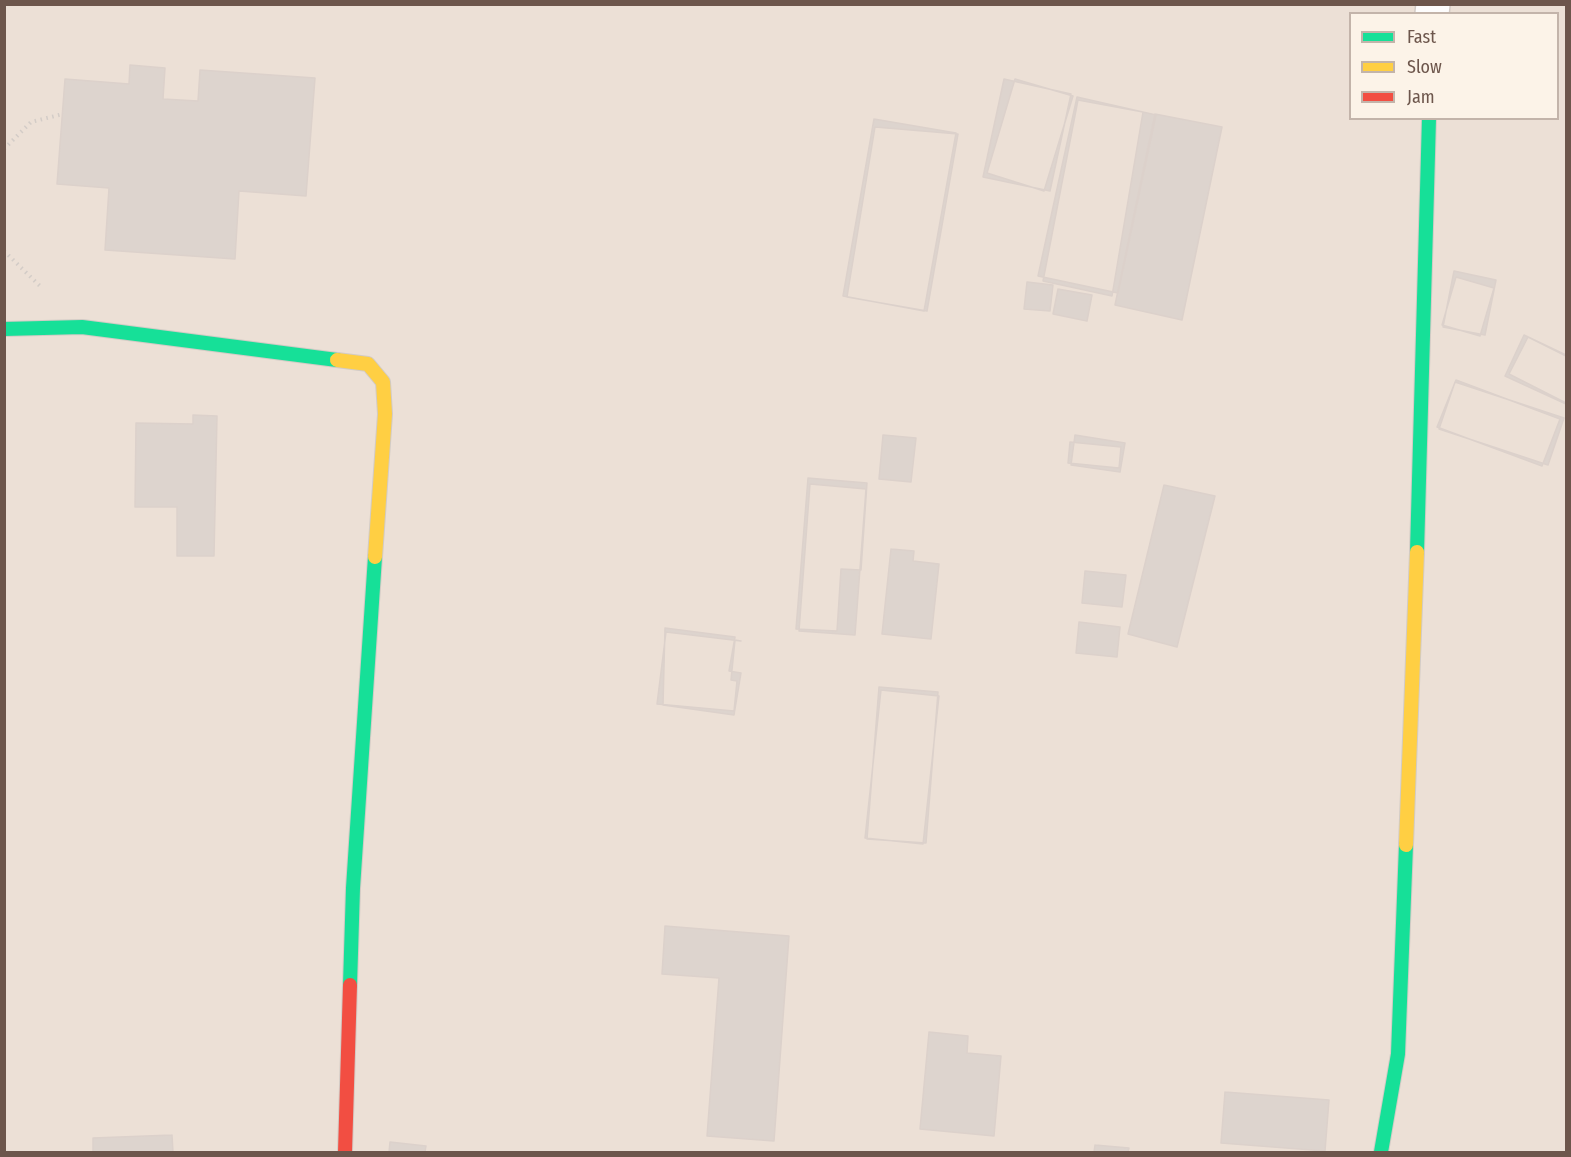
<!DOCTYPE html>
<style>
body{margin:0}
#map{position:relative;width:1571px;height:1157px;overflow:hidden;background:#f4eee8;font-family:"Fira Sans Condensed",sans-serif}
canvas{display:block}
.frame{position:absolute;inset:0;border:6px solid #6d564c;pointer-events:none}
.legend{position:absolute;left:1349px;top:12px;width:210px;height:108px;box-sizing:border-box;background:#fcf3e8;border:2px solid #c3b4aa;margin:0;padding:8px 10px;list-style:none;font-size:18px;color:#6d564c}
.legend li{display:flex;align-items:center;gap:12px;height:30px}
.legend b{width:30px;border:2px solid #c3b4aa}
</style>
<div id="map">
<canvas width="1571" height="1157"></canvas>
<div class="frame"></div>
<ul class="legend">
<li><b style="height:8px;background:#16e098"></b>Fast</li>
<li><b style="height:8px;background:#ffcf43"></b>Slow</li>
<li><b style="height:8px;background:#f24e42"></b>Jam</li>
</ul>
</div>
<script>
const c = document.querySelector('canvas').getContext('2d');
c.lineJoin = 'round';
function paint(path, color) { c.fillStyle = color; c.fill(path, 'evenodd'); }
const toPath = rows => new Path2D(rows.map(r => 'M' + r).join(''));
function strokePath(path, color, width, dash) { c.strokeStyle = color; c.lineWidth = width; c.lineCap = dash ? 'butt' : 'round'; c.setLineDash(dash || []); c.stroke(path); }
paint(toPath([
 [5,5,1566,5,1566,1152,5,1152],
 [1350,14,1558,14,1558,118,1350,118]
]), '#ece0d6');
const building = toPath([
 [130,65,165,68,163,99,198,101,200,70,315,78,306,196,239,191,235,259,105,250,109,188,57,184,65,79,129,84,130,65],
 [1004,79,1071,94,1050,191,983,177,1004,79],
 [1015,79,1073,96,1044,191,987,173,1015,79],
 [1077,97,1156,115,1118,293,1038,276,1077,97],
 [1078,100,1143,112,1112,296,1043,281,1078,100],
 [1155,114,1222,127,1182,320,1115,305,1155,114],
 [874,119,956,133,924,311,843,296,874,119],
 [875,127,958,134,927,311,847,297,875,127],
 [1454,271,1496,280,1485,335,1443,327,1454,271],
 [1456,277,1494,288,1480,336,1442,325,1456,277],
 [1027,282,1053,285,1050,311,1024,309,1027,282],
 [1058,289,1092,295,1087,321,1053,314,1058,289],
 [1524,335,1566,355,1566,404,1505,376,1524,335],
 [1528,337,1566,356,1566,403,1509,374,1528,337],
 [1456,380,1560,419,1542,466,1437,427,1456,380],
 [1455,382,1564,418,1548,465,1439,429,1455,382],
 [193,415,217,416,214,556,177,556,177,507,135,507,136,423,193,424,193,415],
 [883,435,916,438,911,482,879,479,883,435],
 [1075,435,1125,443,1120,472,1071,465,1075,435],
 [1070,442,1121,447,1119,468,1068,463,1070,442],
 [808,478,867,483,861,570,841,569,837,631,796,629,808,478],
 [810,484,866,489,855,635,799,631,810,484],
 [1164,485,1215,496,1177,647,1128,634,1164,485],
 [891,549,914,551,913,561,939,564,931,639,882,634,891,549],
 [1085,571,1126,575,1122,607,1082,603,1085,571],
 [1079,622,1120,627,1117,657,1076,653,1079,622],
 [665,628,735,637,729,671,741,673,734,715,663,705,665,628],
 [666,632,741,641,735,640,731,680,737,681,734,711,657,704,666,632],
 [879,687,938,692,926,843,867,839,879,687],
 [881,690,939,696,923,844,865,838,881,690],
 [665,926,789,936,774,1141,707,1136,719,978,662,974,665,926],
 [929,1032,968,1036,967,1053,1001,1056,994,1136,920,1129,929,1032],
 [1225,1092,1329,1100,1325,1151,1221,1143,1225,1092],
 [172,1135,173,1152,93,1152,93,1138,172,1135],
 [390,1142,426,1146,425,1152,389,1152,390,1142],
 [1095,1145,1129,1148,1128,1152,1094,1152,1095,1145]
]);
paint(building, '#ddd4ce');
strokePath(building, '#dcd1cb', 1.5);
const street = toPath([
 [1432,14,1433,4]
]);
const fast = toPath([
 [4,329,82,327,337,360],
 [1417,552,1429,118],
 [350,985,353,888,375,557],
 [1381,1152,1398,1054,1406,845]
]);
const slow = toPath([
 [337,360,368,364,383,382,385,414,375,557],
 [1406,845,1417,552]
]);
const jam = toPath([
 [345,1152,350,985]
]);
strokePath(street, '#d3cbc6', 36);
strokePath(fast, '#d2cbc5', 16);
strokePath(slow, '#d2cbc5', 16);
strokePath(jam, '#d2cbc5', 16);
strokePath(toPath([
 [4,149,31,122,63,114],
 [4,251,41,287]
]), '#d3ccc7', 4, [1.5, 4.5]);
strokePath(street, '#fdfcfc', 33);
strokePath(fast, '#16e098', 14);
strokePath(slow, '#ffcf43', 14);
strokePath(jam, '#f24e42', 14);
</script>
